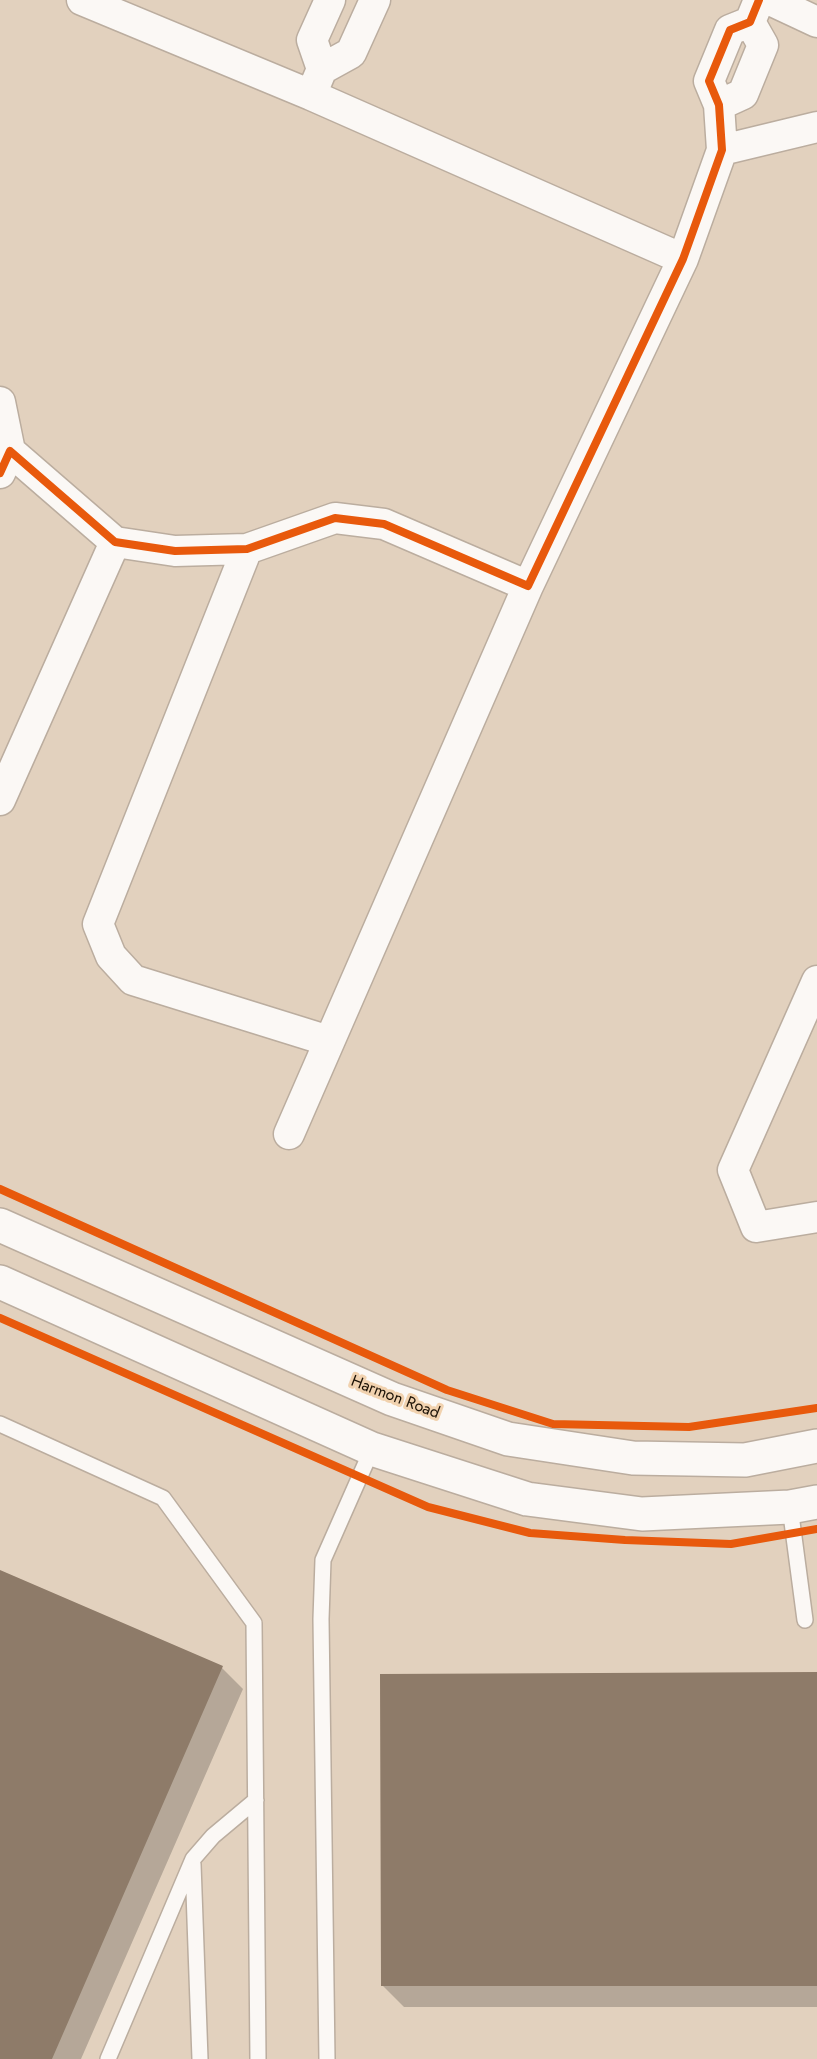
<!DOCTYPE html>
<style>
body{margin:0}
canvas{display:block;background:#e2d1be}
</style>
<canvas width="817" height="2059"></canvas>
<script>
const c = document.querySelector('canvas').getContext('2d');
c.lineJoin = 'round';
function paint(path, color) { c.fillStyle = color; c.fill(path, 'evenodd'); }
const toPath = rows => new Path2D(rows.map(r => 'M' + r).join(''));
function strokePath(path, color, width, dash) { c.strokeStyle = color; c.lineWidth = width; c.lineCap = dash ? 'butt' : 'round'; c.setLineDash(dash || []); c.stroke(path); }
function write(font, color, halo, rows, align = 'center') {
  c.font = font + ' Jost,sans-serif'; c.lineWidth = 6; c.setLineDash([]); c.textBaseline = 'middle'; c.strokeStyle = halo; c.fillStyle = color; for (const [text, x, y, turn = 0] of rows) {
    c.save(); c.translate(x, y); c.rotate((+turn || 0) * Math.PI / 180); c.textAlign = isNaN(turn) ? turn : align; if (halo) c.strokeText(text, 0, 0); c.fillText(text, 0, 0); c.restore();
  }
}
paint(toPath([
 [0,1572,222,1668,243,1689,81,2059,0,2059],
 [817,1674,817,2007,404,2007,383,1986]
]), '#0003');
paint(toPath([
 [0,1570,223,1666,52,2059,0,2059],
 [817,1672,817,1986,381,1986,380,1674]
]), '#8e7b69');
const service = toPath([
 [0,1424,163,1498,254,1623,258,2059],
 [790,1507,805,1620],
 [193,1864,200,2059],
 [108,2059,193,1859,213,1836,256,1800],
 [327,2059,321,1619,323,1560,372,1449]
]);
const minor = toPath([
 [82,0,311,95,322,69,351,53,375,0],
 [770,0,817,22],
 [322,69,312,40,330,0],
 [311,95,683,259],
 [719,105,743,94,763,45,750,22],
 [722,150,817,127],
 [0,402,10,451],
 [0,473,10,451,115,542,175,551,247,549,335,518,384,524,528,586,683,259,722,150,719,105,709,81,730,30,750,22,759,0],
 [247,549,98,924,111,956,133,980,329,1041],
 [0,800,115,542],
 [817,981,733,1170,756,1227,817,1217],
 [289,1134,528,586]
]);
const tertiary = toPath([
 [0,1225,392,1399,508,1439,633,1458,745,1460,817,1446],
 [0,1282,372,1449,527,1499,642,1514,790,1507,817,1502]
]);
strokePath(service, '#bbad9f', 18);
strokePath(minor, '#bbad9f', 33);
strokePath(tertiary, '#bbad9f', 36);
strokePath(service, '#fbf8f5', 15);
strokePath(minor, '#fbf8f5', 30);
strokePath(tertiary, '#fbf8f5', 33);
strokePath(toPath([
 [0,473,10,451,115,542,175,551,247,549,335,518,384,524,528,586,683,259,722,150,719,105,709,81,730,30,750,22,759,0],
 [0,1189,447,1390,553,1424,689,1427,817,1408],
 [0,1318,428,1507,530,1533,625,1540,731,1544,817,1529]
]), '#e8590c', 8);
write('16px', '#1b1105', '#f1d2af', [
 ["Harmon Road",395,1398,21]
]);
</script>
